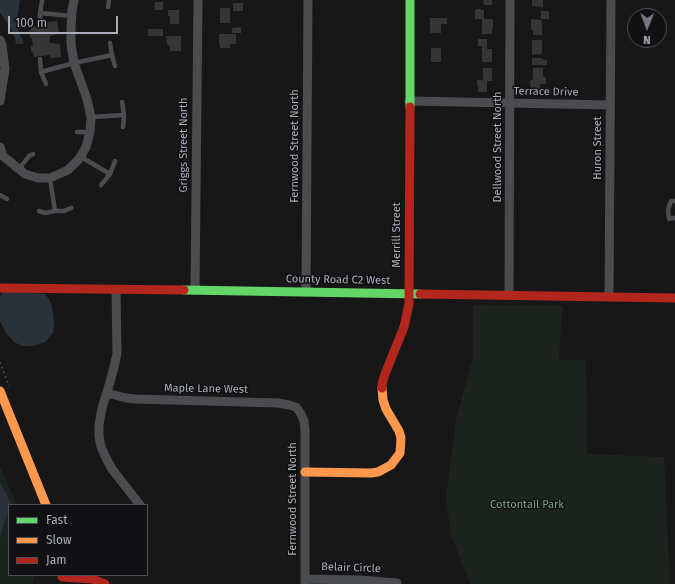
<!DOCTYPE html>
<style>
body{margin:0}
#map{position:relative;width:675px;height:584px;overflow:hidden;background:#171717;font-family:"Fira Sans",sans-serif}
canvas{display:block}
.legend{position:absolute;left:8px;top:504px;width:140px;height:72px;box-sizing:border-box;background:#111113;border:1px solid #4d4f55;margin:0;padding:5px 7px;list-style:none;font-size:12px;color:#a8adb8}
.legend li{display:flex;align-items:center;gap:8px;height:20px}
.legend b{width:20px;border:1px solid #4d4f55}
.north{position:absolute;left:627px;top:8px;width:40px;height:40px;box-sizing:border-box;background:#111113;border:1px solid #4d4f55;border-radius:50%;rotate:181deg;font-size:11px;font-weight:700;line-height:16px;text-align:center;color:#a8adb8}
.north::after{content:'';display:block;margin:auto;width:14px;height:18px;background:#757880;clip-path:polygon(50% 0,100% 100%,50% 72%,0 100%)}
.scale{position:absolute;left:8px;top:16px;width:110px;height:18px;box-sizing:border-box;border:2px solid #a8adb8;border-top:0;padding-left:5px;font-size:12px;line-height:14px;white-space:nowrap;color:#a8adb8;-webkit-text-stroke:3px #111113;paint-order:stroke}
</style>
<div id="map">
<canvas width="675" height="584"></canvas>
<ul class="legend">
<li><b style="height:5px;background:#63d668"></b>Fast</li>
<li><b style="height:5px;background:#ff974d"></b>Slow</li>
<li><b style="height:5px;background:#b3261e"></b>Jam</li>
</ul>
<div class="north">N</div>
<div class="scale">100 m</div>
</div>
<script>
const c = document.querySelector('canvas').getContext('2d');
c.lineJoin = 'round';
function paint(path, color) { c.fillStyle = color; c.fill(path, 'evenodd'); }
const toPath = rows => new Path2D(rows.map(r => 'M' + r).join(''));
function strokePath(path, color, width, dash) { c.strokeStyle = color; c.lineWidth = width; c.lineCap = dash ? 'butt' : 'round'; c.setLineDash(dash || []); c.stroke(path); }
function write(font, color, halo, rows, align = 'center') {
  c.font = font + ' "Fira Sans",sans-serif'; c.lineWidth = 3; c.setLineDash([]); c.textBaseline = 'middle'; c.strokeStyle = halo; c.fillStyle = color; for (const [text, x, y, turn = 0] of rows) {
    c.save(); c.translate(x, y); c.rotate((+turn || 0) * Math.PI / 180); c.textAlign = isNaN(turn) ? turn : align; if (halo) c.strokeText(text, 0, 0); c.fillText(text, 0, 0); c.restore();
  }
}
paint(toPath([
 [473,305,562,306,559,360,586,360,587,454,664,457,670,584,470,584,451,535,446,497,456,420,473,357],
 [0,467,17,505,9,505,9,575,34,575,32,584,0,584]
]), '#1d241e');
paint(toPath([
 [0,0,20,0,17,20,19,33,23,40,24,44,16,44,15,38,9,25,0,13],
 [3,291,45,294,49,299,52,306,54,323,53,333,45,342,34,346,22,346,14,342,6,333,0,321,0,296],
 [0,482,11,504,9,505,9,510,4,522,0,540]
]), '#2a3239');
paint(toPath([
 [483,0,492,0,492,5,484,5],
 [532,0,543,0,543,7,532,6],
 [155,2,163,2,163,10,154,10],
 [233,3,243,3,243,11,233,11],
 [220,8,230,8,230,23,220,23],
 [476,9,481,9,481,10,484,10,484,19,493,19,493,29,492,29,492,34,482,34,482,19,475,19,475,10,476,10],
 [168,10,179,10,179,24,170,24,170,16,168,16],
 [541,11,549,11,549,19,541,19],
 [430,18,447,18,447,24,441,24,441,33,430,33],
 [531,19,542,20,542,35,533,35,533,30,531,30],
 [57,21,59,34,50,36,50,43,60,44,61,57,50,58,50,55,34,57,33,52,31,52,31,46,33,46,32,38,30,38,29,31,31,31,31,27,47,25,47,22],
 [241,27,241,33,232,33,232,28],
 [148,29,163,29,163,36,148,36],
 [219,34,236,34,236,44,230,44,230,48,220,48,220,43,219,43],
 [166,36,181,36,181,51,170,51,169,45,167,45],
 [478,39,487,39,487,49,492,49,492,62,482,62,482,46,478,46],
 [532,40,542,40,542,54,532,55],
 [431,48,441,48,441,62,431,62],
 [532,58,542,58,542,59,547,60,547,65,532,65],
 [483,68,492,68,492,81,487,81,487,92,478,92,478,86,477,86,477,80,483,80],
 [533,68,543,68,543,77,546,77,546,84,540,84,540,92,531,92,530,81,533,79]
]), '#353536');
strokePath(toPath([
 [0,362,9,386]
]), '#4d4e52', 1.5, [2, 3]);
strokePath(toPath([
 [108,7,109,0],
 [40,13,72,16],
 [40,24,40,13,42,1],
 [110,43,112,55,115,66],
 [40,59,41,72,46,84],
 [41,72,74,63,112,55],
 [122,102,124,115,123,127],
 [91,117,124,115],
 [77,132,90,132],
 [81,157,110,174],
 [19,169,29,156,33,154],
 [50,178,55,211],
 [101,185,110,174,115,161],
 [0,195,7,199],
 [675,201,671,201,668,210,669,219,675,218],
 [39,211,45,213,55,211,64,211,71,208]
]), '#4b4c50', 4.5);
strokePath(toPath([
 [0,40,2,45,5,69,0,101],
 [409,101,610,105],
 [0,147,3,156,25,174,38,178,50,178,68,170,79,159,86,147,90,132,91,117,87,99,74,63,71,44,71,28,72,11,74,0],
 [116,290,117,354,114,367,110,382,102,408,99,425,99,436,101,447,106,458,112,469,140,505],
 [195,290,198,0],
 [306,292,308,0],
 [509,295,510,0],
 [609,297,611,0],
 [107,393,126,398,135,399,278,403,289,405,296,407,301,414,304,421,305,430,305,584],
 [305,579,360,580,397,583]
]), '#4b4c50', 9);
strokePath(toPath([
 [410,107,410,0],
 [184,290,420,294]
]), '#63d668', 9);
strokePath(toPath([
 [0,391,46,505],
 [305,472,371,473,378,472,391,465,400,453,401,438,399,431,386,409,383,400,382,388]
]), '#ff974d', 9);
strokePath(toPath([
 [0,288,184,290],
 [420,294,675,298],
 [382,388,382,384,385,374,404,327,409,304,410,107],
 [62,577,92,579,105,584]
]), '#b3261e', 9);
write('11px', '#a8adb8', '#111113', [
 ["Terrace Drive",546,92,1],
 ["Griggs Street North",184,145,-90],
 ["Fernwood Street North",295,146,-90],
 ["Dellwood Street North",498,147,-90],
 ["Huron Street",598,148,-90],
 ["Merrill Street",397,235,-90],
 ["County Road C2 West",338,280,1],
 ["Maple Lane West",206,389,1],
 ["Fernwood Street North",293,499,-90],
 ["Belair Circle",351,568,2]
]);
write('11px', '#7fa381', '#111113', [
 ["Cottontail Park",527,505]
]);
</script>
